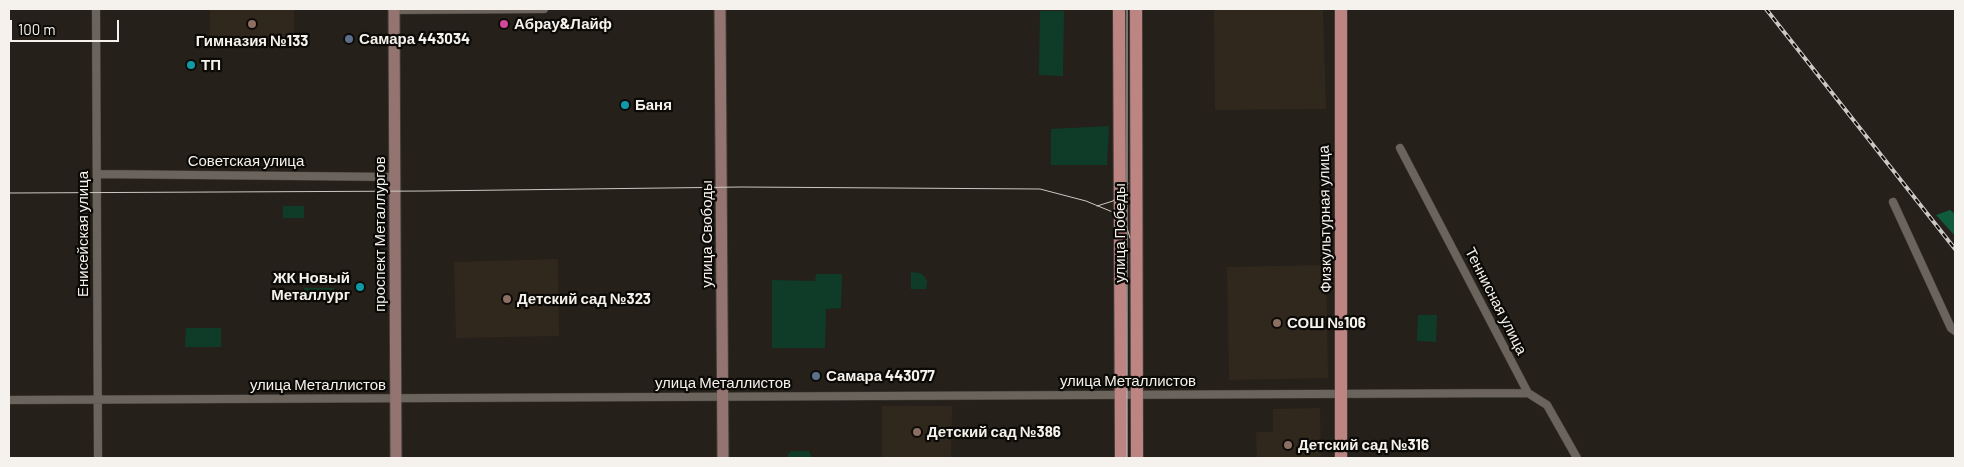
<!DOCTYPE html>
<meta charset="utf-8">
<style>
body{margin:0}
#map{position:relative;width:1964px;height:467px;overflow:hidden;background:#252019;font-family:Barlow,sans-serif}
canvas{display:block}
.frame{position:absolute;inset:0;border:10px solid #f5f1ed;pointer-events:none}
.scale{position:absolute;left:10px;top:20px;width:109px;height:22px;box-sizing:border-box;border:2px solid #f5f1ed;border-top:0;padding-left:6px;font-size:15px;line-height:18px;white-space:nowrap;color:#f5f1ed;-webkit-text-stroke:4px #0c0a07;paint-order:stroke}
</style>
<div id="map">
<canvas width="1964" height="467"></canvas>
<div class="frame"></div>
<div class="scale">100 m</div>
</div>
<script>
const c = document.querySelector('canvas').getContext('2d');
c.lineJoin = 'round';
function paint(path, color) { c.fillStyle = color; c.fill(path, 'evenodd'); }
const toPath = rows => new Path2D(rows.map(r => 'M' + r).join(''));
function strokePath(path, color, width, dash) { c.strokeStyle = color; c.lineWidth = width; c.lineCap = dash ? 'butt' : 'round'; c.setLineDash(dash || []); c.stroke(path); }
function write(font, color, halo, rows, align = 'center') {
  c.font = font + ' Barlow,sans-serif'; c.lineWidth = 4.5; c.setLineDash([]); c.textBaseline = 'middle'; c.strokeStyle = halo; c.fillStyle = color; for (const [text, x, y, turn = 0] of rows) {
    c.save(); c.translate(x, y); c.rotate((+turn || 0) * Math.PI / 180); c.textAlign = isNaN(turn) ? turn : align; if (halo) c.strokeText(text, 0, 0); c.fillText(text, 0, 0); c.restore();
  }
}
paint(toPath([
 [210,9,294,9,294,40,210,39],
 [1214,9,1323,9,1326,109,1215,110],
 [558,259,559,336,456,338,454,262],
 [1326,265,1328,378,1229,380,1227,267],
 [882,406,952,406,951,458,882,458],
 [1320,408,1321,458,1257,458,1256,432,1273,432,1273,409]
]), '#31281d');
paint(toPath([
 [1040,11,1064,11,1063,76,1039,75],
 [1109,126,1107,165,1051,165,1051,129],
 [283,206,304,206,304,218,283,218],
 [911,272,920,273,924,276,927,281,926,289,911,289],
 [816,274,842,274,841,308,826,309,825,348,772,348,772,280,815,281],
 [304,288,334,288,334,301,303,301],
 [1418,315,1437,315,1436,342,1417,341],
 [186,328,221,328,221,347,185,347],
 [791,451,809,451,812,458,788,458,788,454]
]), '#0f3c28');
paint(toPath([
 [1950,210,1955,214,1955,236,1936,215]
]), '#0f5b3c');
const street = toPath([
 [96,9,98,458],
 [394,10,544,9],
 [1400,148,1528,393,1547,405,1577,458],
 [97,174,395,177],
 [1893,202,1951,328,1955,331],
 [9,400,1528,393]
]);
const secondary = toPath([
 [394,9,396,458],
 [720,9,723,458]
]);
const primary = toPath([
 [1119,9,1121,458],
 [1136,9,1137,458],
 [1341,458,1341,9]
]);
strokePath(street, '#413c38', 9);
strokePath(secondary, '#413c38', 13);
strokePath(primary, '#413c38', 14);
strokePath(street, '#6a645d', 8);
strokePath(secondary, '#937470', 11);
strokePath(primary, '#bc8582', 12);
strokePath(toPath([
 [1127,9,1127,458],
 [9,193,427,191,742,187,1040,189,1086,201,1115,213,1127,228,1130,238],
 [1097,206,1113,201,1128,184]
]), '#ccc8c3', 1);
const rail = toPath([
 [1766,9,1955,249]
]);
strokePath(rail, '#ccc8c3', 4);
strokePath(rail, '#0c0a07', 2, [5.5]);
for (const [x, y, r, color] of [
 [252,24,5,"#8d6e63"],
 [504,24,5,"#d1479c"],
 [349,39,5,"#5c6f8a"],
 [191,65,5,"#0f9aa8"],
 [625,105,5,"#0f9aa8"],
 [360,287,5,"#0f9aa8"],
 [507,299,5,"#8d6e63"],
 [1277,323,5,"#8d6e63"],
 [816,376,5,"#5c6f8a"],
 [917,432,5,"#8d6e63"],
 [1288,445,5,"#8d6e63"]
]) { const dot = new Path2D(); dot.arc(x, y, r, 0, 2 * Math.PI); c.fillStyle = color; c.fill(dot); strokePath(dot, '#0c0a07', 2); }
write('bold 15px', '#f5f1ed', '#0c0a07', [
 ["Абрау&Лайф",514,24],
 ["Самара 443034",359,39],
 ["Гимназия №133",252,41,"center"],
 ["ТП",201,65],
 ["Баня",635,105],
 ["ЖК Новый",350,278,"right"],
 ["Металлург",350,295,"right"],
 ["Детский сад №323",517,299],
 ["СОШ №106",1287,323],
 ["Самара 443077",826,376],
 ["Детский сад №386",927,432],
 ["Детский сад №316",1298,445]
], 'left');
write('15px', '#f5f1ed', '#0c0a07', [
 ["Советская улица",246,161],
 ["Физкультурная улица",1325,219,-91],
 ["улица Победы",1120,233,-90],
 ["Енисейская улица",83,234,-90],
 ["проспект Металлургов",380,234,-90],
 ["улица Свободы",707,234,-90],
 ["Теннисная улица",1496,301,63],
 ["улица Металлистов",1128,381],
 ["улица Металлистов",723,383],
 ["улица Металлистов",318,385]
]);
</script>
